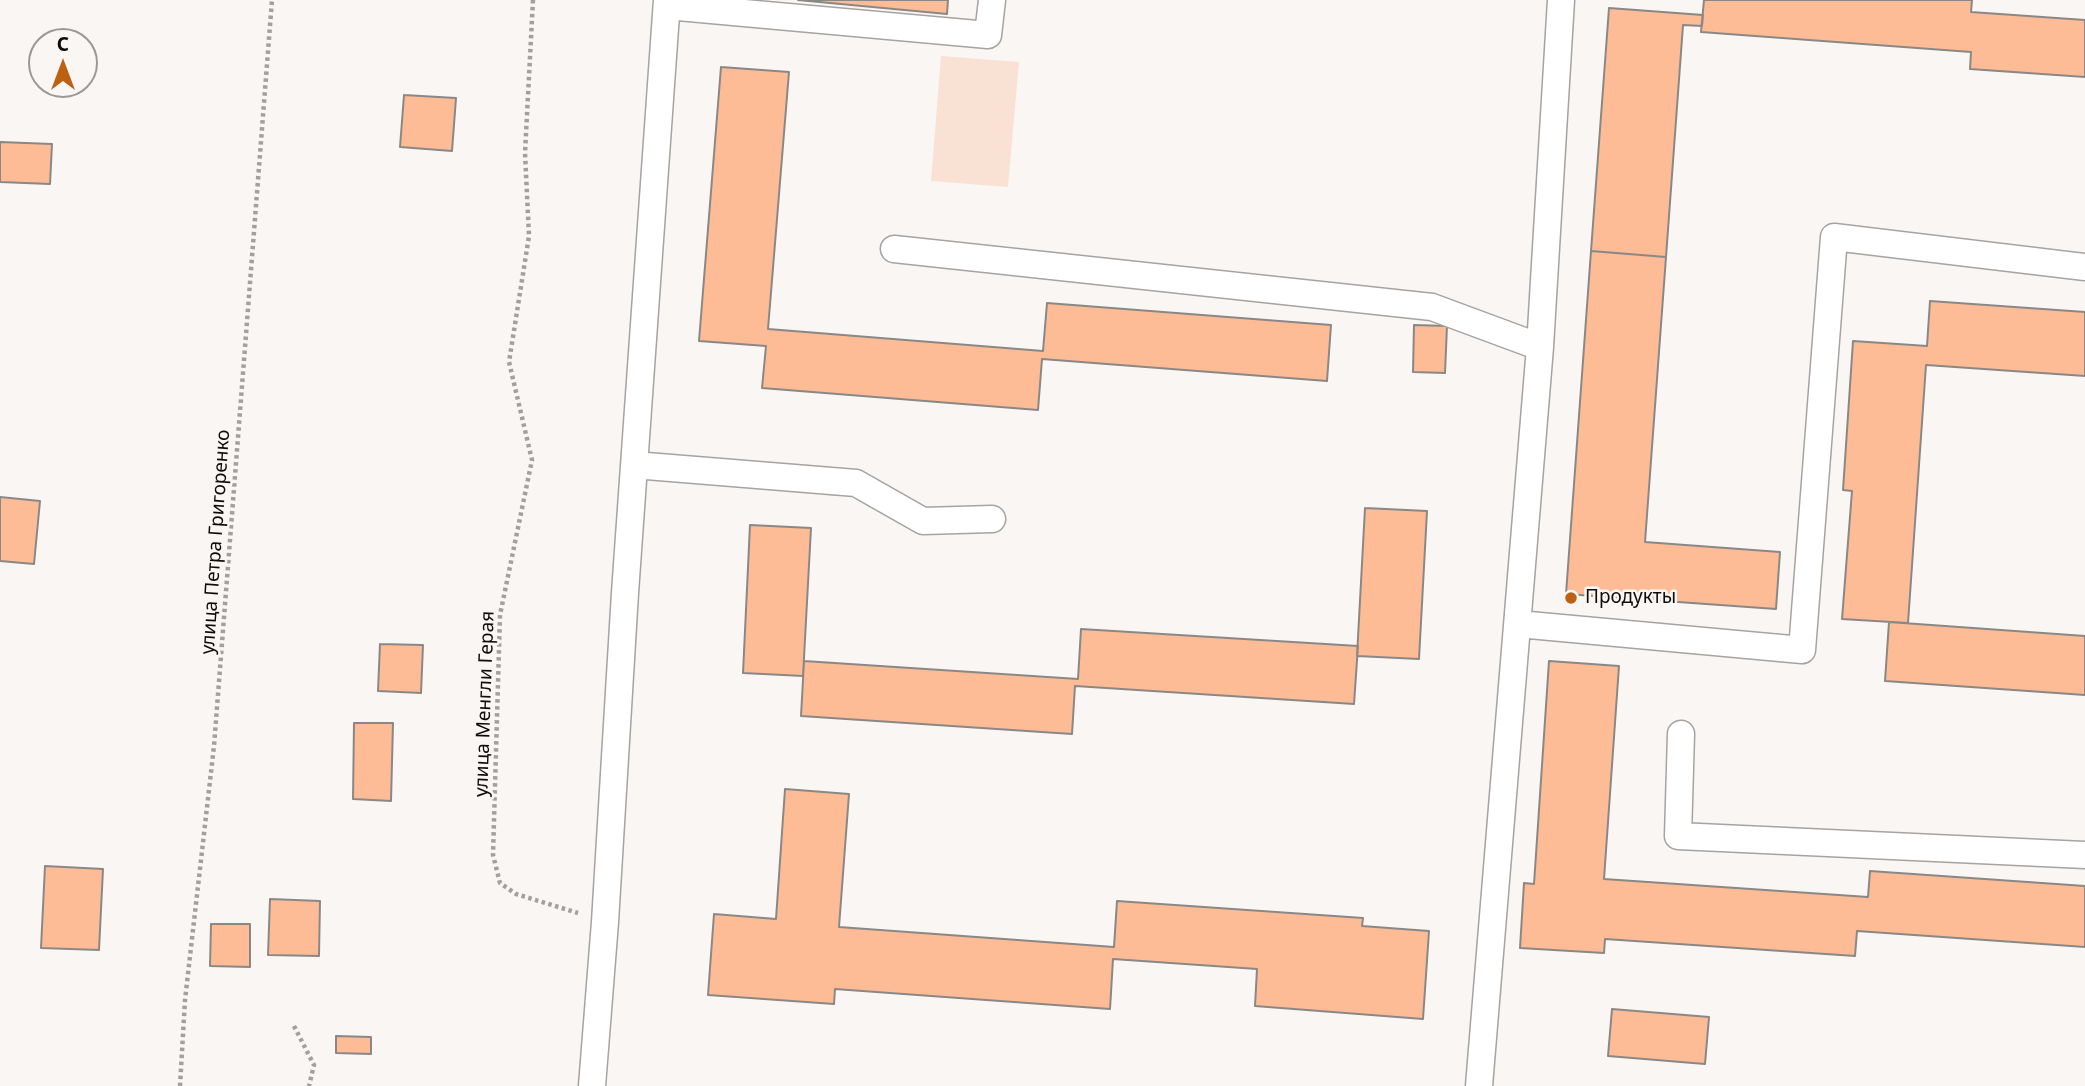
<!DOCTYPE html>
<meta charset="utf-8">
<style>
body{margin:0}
#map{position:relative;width:2085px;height:1086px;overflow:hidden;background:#faf6f4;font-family:"Noto Sans",sans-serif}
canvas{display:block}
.north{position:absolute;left:28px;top:28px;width:70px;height:70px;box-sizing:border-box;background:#faf6f4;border:2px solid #9c9897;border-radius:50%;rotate:0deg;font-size:19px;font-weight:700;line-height:28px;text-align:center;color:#0e0c0c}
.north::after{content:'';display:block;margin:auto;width:24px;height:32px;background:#be6012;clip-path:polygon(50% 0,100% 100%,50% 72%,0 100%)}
</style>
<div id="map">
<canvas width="2085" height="1086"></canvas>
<div class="north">С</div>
</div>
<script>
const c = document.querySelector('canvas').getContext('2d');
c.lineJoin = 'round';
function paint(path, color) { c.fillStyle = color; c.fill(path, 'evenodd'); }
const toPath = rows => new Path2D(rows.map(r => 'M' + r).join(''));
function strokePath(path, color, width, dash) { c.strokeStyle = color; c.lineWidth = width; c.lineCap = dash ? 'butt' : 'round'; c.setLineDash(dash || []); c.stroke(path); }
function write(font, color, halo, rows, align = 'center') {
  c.font = font + ' "Noto Sans",sans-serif'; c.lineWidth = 5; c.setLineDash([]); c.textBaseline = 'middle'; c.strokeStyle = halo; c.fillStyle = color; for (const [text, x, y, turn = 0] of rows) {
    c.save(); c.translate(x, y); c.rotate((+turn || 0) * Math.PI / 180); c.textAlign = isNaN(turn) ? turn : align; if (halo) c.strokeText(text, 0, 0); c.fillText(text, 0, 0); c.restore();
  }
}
paint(toPath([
 [941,56,1019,62,1008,187,931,181]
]), '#f9e2d4');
const building = toPath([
 [798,0,948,0,947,14,798,0],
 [1704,0,1972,0,1971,12,2085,20,2085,77,1970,69,1971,52,1701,32,1704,0],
 [1609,8,1703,15,1702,26,1683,25,1666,257,1591,251,1609,8],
 [721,67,789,72,768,329,1043,351,1047,303,1331,325,1327,381,1042,359,1038,410,762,388,766,346,699,341,721,67],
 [404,95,456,98,452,151,400,147,404,95],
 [0,142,52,144,50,184,0,182,0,142],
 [1591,251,1666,257,1645,542,1780,552,1776,609,1566,594,1591,251],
 [1930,301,2085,312,2085,376,1926,365,1908,623,1842,619,1852,491,1843,490,1853,341,1927,346,1930,301],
 [1414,325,1447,326,1445,373,1413,372,1414,325],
 [0,497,40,501,34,564,0,561,0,497],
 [1365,508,1427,511,1419,659,1357,656,1365,508],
 [750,525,811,528,803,676,743,673,750,525],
 [1889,622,2085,636,2085,695,1885,681,1889,622],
 [1081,629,1358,646,1354,704,1075,686,1072,734,801,716,804,661,1078,679,1081,629],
 [380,644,423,645,421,693,378,691,380,644],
 [1549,661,1619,666,1604,879,1868,897,1870,871,2085,886,2085,947,1857,931,1855,956,1605,939,1604,953,1520,948,1524,883,1534,884,1549,661],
 [354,723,393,723,391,801,353,799,354,723],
 [785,789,849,794,839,927,1114,947,1117,901,1363,918,1362,926,1429,931,1423,1019,1255,1006,1257,969,1113,959,1110,1009,835,989,834,1004,708,995,714,914,776,919,785,789],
 [45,866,103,869,99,950,41,948,45,866],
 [270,899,320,901,319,956,268,955,270,899],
 [211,924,250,924,250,967,210,966,211,924],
 [1612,1009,1709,1017,1705,1064,1608,1056,1612,1009],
 [336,1036,371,1037,371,1054,336,1053,336,1036]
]);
paint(building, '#fdbc95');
strokePath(building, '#8a8886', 2);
const street = toPath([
 [667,6,988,35,992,0],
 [894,249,1432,307,1540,347],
 [634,465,856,483,923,521,992,519],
 [1518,624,1802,650,1834,237,2085,267],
 [1681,734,1678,836,2085,855],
 [592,1086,605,922,625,593,667,0],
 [1479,1086,1540,347,1561,0]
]);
strokePath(street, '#a6a3a1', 29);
strokePath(toPath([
 [533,0,525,153,529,236,509,362,532,460,500,615,493,855,500,883,516,894,578,913],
 [294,1026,314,1065,309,1086],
 [180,1086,185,1000,214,746,272,0]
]), '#a39f9e', 4.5, [3.5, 3.5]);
strokePath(street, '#fff', 26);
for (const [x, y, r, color] of [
 [1571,598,7,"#be6012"]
]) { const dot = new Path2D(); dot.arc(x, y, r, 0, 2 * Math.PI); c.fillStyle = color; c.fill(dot); strokePath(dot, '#faf6f4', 2.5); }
write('19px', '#0e0c0c', '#faf6f4', [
 ["улица Петра Григоренко",216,542,-86],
 ["улица Менгли Герая",485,704,-88]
]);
write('19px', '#0e0c0c', '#faf6f4', [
 ["Продукты",1585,598]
], 'left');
</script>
